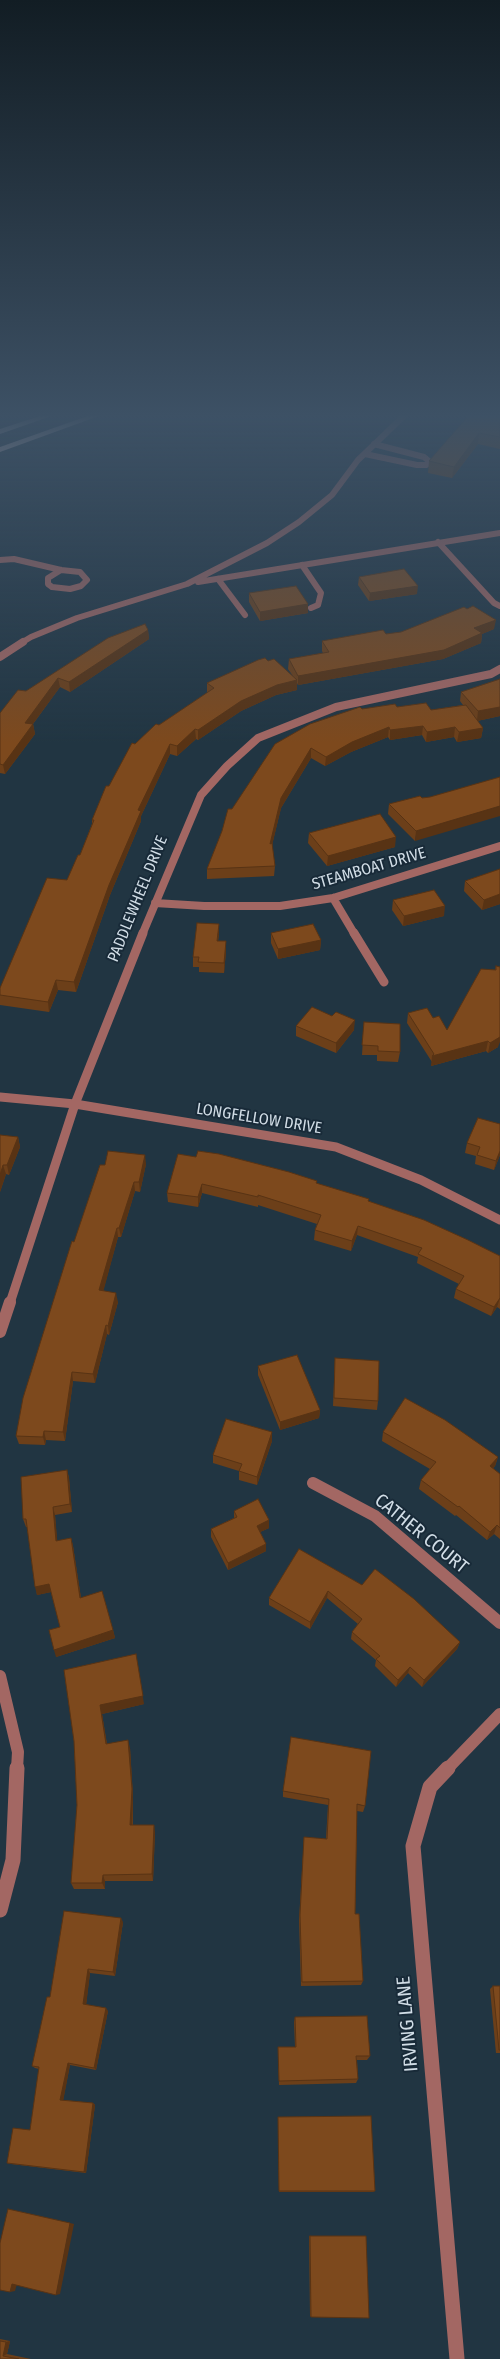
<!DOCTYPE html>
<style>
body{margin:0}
canvas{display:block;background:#213542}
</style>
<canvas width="500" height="2359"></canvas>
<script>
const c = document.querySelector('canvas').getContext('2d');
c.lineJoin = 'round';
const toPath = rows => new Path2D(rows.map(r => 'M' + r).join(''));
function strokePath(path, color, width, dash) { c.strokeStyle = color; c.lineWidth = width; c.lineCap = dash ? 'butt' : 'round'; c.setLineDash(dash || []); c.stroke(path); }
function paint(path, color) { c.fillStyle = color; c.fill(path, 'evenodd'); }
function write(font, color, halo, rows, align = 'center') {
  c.font = font + ' "Fira Sans Condensed",sans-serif'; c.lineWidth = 4; c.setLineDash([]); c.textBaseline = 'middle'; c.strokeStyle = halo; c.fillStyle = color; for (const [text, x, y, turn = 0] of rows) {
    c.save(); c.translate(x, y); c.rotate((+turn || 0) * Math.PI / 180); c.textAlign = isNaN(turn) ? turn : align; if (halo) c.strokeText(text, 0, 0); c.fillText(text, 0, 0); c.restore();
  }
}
strokePath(toPath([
 [365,454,417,465,426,465,430,462,424,457,374,444],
 [302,565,321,593,318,605,311,608],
 [218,579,245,615]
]), '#a36763', 6);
strokePath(toPath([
 [438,542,494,603,500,606],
 [0,560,14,559,61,570],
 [61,570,80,572,87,580,81,586,70,589,52,587,48,584,48,578,61,570],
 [198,582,500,533],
 [21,643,31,637,77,618,187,584,267,543,299,522,332,495,358,460,407,413]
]), '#a36763', 6);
strokePath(toPath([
 [0,657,23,642],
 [333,898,355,935],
 [155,903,204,906,280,906,333,898,500,846],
 [142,935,201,795,227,766,258,738,336,707,491,674,500,669]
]), '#a36763', 8);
strokePath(toPath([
 [354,933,384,982],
 [0,1097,75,1104,336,1147,421,1180,500,1220],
 [10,1303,75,1104,143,933]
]), '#a36763', 9);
strokePath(toPath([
 [0,1332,10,1302],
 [313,1483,375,1516,500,1623],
 [0,1676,18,1752,17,1769],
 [447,1769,500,1714]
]), '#a36763', 12);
strokePath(toPath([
 [448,1768,430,1787,413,1846,457,2359],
 [0,1910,13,1860,17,1768]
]), '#a36763', 15);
paint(toPath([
 [49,413,60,413,0,434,0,429,49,413],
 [96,413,107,413,0,452,0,447,96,413]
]), '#f3d4d2');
paint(toPath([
 [500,413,500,449,478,444,452,478,428,473,429,461],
 [359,577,417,594,369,601,358,585],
 [249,593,308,604,308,613,260,621,249,602],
 [494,629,482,634,481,643,443,659,298,685,297,683,297,690,276,695,241,711,198,740,196,739,177,756,170,754,141,816,141,821,110,895,76,992,58,990,49,1012,0,1005,0,995,67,880,80,855,92,824,92,820,109,786,135,744,159,725,207,693,207,683,268,661,293,676,288,669,289,659,323,653,322,651,322,641,386,634],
 [148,630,149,639,70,692,60,687,33,724,35,734,5,774,0,773,0,713,26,691],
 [500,679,500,716,477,721,483,728,481,738,457,742,454,737,426,742,422,735,390,740,388,737,351,752,325,766,311,758,281,808,272,845,275,866,274,876,207,879,207,869,232,809,362,709,397,707,431,710,463,705,460,701,461,692],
 [422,798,415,841,388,814,389,804],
 [309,833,395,847,327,866,308,843],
 [500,869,500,904,482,910,464,891,465,881],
 [393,900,444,916,403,926,392,910],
 [271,933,321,940,320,950,278,959,271,943],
 [219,934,218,941,226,941,226,951,224,973,199,972,199,967,193,967,193,957],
 [496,966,498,1047,488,1053,486,1051,431,1066,432,1062,407,1023,408,1013,433,1018,447,1030,495,970],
 [364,1022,400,1052,398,1062,377,1061,377,1055,362,1055],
 [296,1026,354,1030,336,1053,296,1036],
 [478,1118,500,1155,494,1170,475,1164,476,1156,465,1153,467,1143],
 [0,1135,18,1137,20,1147,9,1175,6,1174,0,1192],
 [178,1154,317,1181,317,1184,369,1201,500,1256,500,1309,497,1307,491,1316,454,1298,456,1289,459,1284,417,1263,418,1257,357,1235,351,1251,314,1240,315,1230,317,1224,258,1205,258,1207,202,1193,198,1207,168,1202,167,1193],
 [146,1164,140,1192,135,1191,121,1237,118,1237,103,1291,118,1302,109,1335,107,1334,95,1383,73,1381,65,1441,46,1440,45,1445,19,1444,16,1436,74,1242],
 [335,1358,378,1401,377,1410,333,1406],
 [258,1366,320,1410,319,1418,280,1430,258,1375],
 [383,1432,498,1457,495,1466,493,1468,500,1474,500,1539,494,1534,487,1540,456,1515,455,1516,419,1489,421,1480,430,1469,382,1441],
 [272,1441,257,1485,239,1480,239,1471,213,1463,213,1455],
 [67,1470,69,1478,72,1512,55,1515,57,1541,71,1538,73,1546,81,1598,113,1630,115,1638,56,1657,60,1627,51,1592,37,1595,27,1527,26,1527,23,1519],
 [234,1511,269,1528,260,1532,266,1544,266,1551,228,1570,211,1537,211,1529,234,1518],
 [299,1549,460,1642,457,1649,422,1687,408,1673,396,1687,375,1666,376,1660,351,1639,352,1632,358,1624,327,1598,310,1629,269,1605,269,1598],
 [64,1670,144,1704,102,1714,107,1744,130,1748,133,1797,133,1825,155,1832,153,1881,105,1881,105,1889,74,1889,71,1883,77,1805,74,1741],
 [283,1791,365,1806,363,1812,357,1811,355,1914,363,1981,361,1985,301,1986,299,1920,304,1837,326,1839,328,1805,283,1797],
 [123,1922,115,1976,90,1973,86,2004,108,2011,96,2070,70,2065,63,2100,93,2103,95,2105,86,2173,11,2164,7,2163,30,2130,39,2069,35,2068,32,2066,50,1997],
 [493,1986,500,1986,500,2053,496,2053,490,1989],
 [295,2017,370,2056,367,2060,357,2060,358,2079,356,2083,279,2085,278,2047,295,2047,294,2022],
 [278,2117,375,2191,373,2192,279,2192],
 [309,2236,366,2236,311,2317,310,2316],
 [0,2339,10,2341,7,2354,31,2359,0,2359]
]), '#6c3f19');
paint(toPath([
 [479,433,478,444,452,478,454,467],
 [418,586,417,594,369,601,370,593],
 [308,604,308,613,260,621,260,612],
 [496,620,494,629,482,634,481,643,443,659,298,685,298,676,474,628],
 [148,630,149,639,70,692,69,682],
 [58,678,60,687,27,732,25,723],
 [297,680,297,690,276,695,241,711,198,740,198,730,241,701,277,685],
 [500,707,500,716,477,721,478,711],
 [33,724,35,734,5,774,3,765],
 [423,726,422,735,390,740,390,730],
 [389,727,388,737,351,752,325,766,326,757,352,742],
 [455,727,454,737,426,742,427,732],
 [483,728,481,738,457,742,459,732],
 [195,729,196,739,177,756,177,746],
 [170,744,170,754,141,816,141,821,110,895,76,992,74,982,109,885,138,810],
 [311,748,311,758,281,808,270,854,270,844,281,798],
 [500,806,500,816,415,841,416,831],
 [396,837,395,847,327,866,328,856],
 [500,894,500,904,482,910,484,900],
 [445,906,444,916,403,926,404,916],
 [219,924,219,934,217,951,217,941],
 [321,940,320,950,278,959,278,949],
 [226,941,226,951,224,973,224,963],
 [56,980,58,990,49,1012,48,1002],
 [355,1020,354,1030,336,1053,336,1043],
 [500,1036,500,1042,498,1047,488,1053,490,1043],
 [488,1041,486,1051,431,1066,432,1056],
 [18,1137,20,1147,9,1175,7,1165],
 [500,1151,500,1155,494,1170,496,1161],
 [145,1155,146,1164,140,1192,139,1182],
 [3,1165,6,1174,0,1192,0,1175],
 [134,1182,135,1191,121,1237,119,1228],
 [202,1184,202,1193,198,1207,198,1197],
 [358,1226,357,1235,351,1251,352,1241],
 [117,1228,118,1237,101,1300,99,1290],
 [116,1293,118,1302,109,1335,108,1326],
 [500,1298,497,1307,491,1316,494,1307],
 [106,1325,107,1334,95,1383,93,1374],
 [72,1372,73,1381,65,1441,63,1432],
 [320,1410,319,1418,280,1430,280,1422],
 [44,1431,46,1440,45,1445,43,1437],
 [272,1432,272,1441,257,1485,257,1477],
 [498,1457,495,1466,488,1475,490,1466],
 [67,1470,69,1478,72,1512,70,1504],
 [53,1507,55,1515,58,1549,56,1541],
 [269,1520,269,1528,256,1534,257,1526],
 [497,1525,494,1534,487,1540,490,1532],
 [71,1538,73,1546,82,1605,80,1598],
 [266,1544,266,1551,228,1570,228,1563],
 [49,1584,51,1592,37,1595,35,1587],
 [328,1591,327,1598,310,1629,310,1622],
 [113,1630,115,1638,56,1657,54,1650],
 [460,1642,457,1649,422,1687,424,1680],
 [136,1654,144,1704,102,1714,108,1752,106,1744,100,1705],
 [410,1667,408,1673,396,1687,398,1680],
 [128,1740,130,1748,133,1797,132,1832,130,1825],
 [154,1825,155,1832,153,1881,152,1874],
 [103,1875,105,1881,105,1889,102,1883],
 [121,1918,123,1922,115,1976,113,1972],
 [88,1969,90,1973,86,2007,83,2004],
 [106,2008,108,2011,96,2070,94,2068],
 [68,2063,70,2065,63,2102,60,2100],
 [93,2103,95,2105,86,2173,84,2172],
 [70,2223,74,2224,60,2294,56,2295],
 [12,2284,17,2284,15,2291,10,2292],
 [10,2341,7,2354,3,2356,6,2342]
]), '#583314');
const building = toPath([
 [471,413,500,413,500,437,479,433,454,467,429,461,471,413],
 [404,569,418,586,370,593,359,577,404,569],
 [296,586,308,604,260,612,249,593,296,586],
 [473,606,496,620,474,628,482,633,444,650,298,676,289,659,329,652,322,641,383,630,386,634,401,632,464,607,467,609,473,606],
 [145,624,148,630,69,682,58,678,25,723,33,724,3,765,0,764,0,713,18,690,26,691,108,638,145,624],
 [265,658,268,661,274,659,297,680,277,685,241,701,198,730,195,729,177,746,170,744,138,810,141,811,109,885,74,982,56,980,48,1002,0,995,0,988,47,878,67,880,78,855,80,855,94,820,92,820,106,786,109,786,132,743,135,744,156,724,159,725,214,688,207,683,258,660,265,658],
 [500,679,500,707,478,711,461,692,500,679],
 [426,703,431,710,466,705,483,728,459,732,455,727,427,732,423,726,390,730,389,727,352,742,326,757,311,748,281,798,270,844,272,843,275,866,207,869,222,831,228,809,232,809,275,744,310,724,360,707,362,709,395,704,397,707,426,703],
 [500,777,500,806,416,831,389,804,420,796,422,798,430,797,500,777],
 [380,814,396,837,328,856,309,833,380,814],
 [500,869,500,894,484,900,465,881,500,869],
 [434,890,445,906,404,916,393,900,434,890],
 [197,923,219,924,217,941,226,941,224,963,198,962,199,957,193,957,197,923],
 [313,924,321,940,278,949,271,933,313,924],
 [496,966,500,967,500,1037,490,1043,488,1041,432,1056,434,1054,408,1013,427,1008,433,1018,439,1016,447,1030,481,969,496,970,496,966],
 [312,1007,332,1016,336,1012,355,1020,336,1043,296,1026,312,1007],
 [364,1022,400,1024,400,1052,378,1051,378,1046,362,1045,364,1022],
 [478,1118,500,1124,500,1151,496,1161,477,1155,480,1147,467,1143,478,1118],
 [0,1135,18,1137,7,1165,3,1165,0,1175,0,1135],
 [108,1151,145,1155,139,1182,134,1182,119,1228,117,1228,99,1290,116,1293,108,1326,106,1325,93,1374,72,1372,63,1432,44,1431,43,1437,16,1436,23,1398,72,1241,74,1242,100,1165,105,1165,108,1151],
 [198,1151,219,1154,289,1172,317,1181,316,1183,369,1199,368,1201,424,1220,468,1240,500,1256,500,1298,494,1307,456,1289,464,1276,418,1254,422,1248,358,1226,352,1241,315,1230,321,1215,258,1195,258,1197,202,1184,198,1197,167,1193,178,1154,196,1157,198,1151],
 [297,1355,320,1410,280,1422,258,1366,297,1355],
 [335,1358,379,1361,378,1401,334,1398,335,1358],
 [405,1398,445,1420,498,1457,490,1466,500,1474,500,1528,497,1525,490,1532,459,1506,458,1507,421,1480,436,1462,383,1432,405,1398],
 [226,1419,272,1432,257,1477,239,1471,242,1464,213,1455,226,1419],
 [67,1470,70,1504,53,1507,56,1541,71,1538,80,1598,102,1591,113,1630,54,1650,49,1630,60,1627,49,1584,35,1587,26,1519,23,1519,21,1477,67,1470],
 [258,1499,269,1520,257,1526,266,1544,228,1563,211,1529,237,1517,234,1511,258,1499],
 [299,1549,362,1585,375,1569,414,1599,460,1642,424,1680,410,1667,398,1680,376,1659,380,1656,352,1632,362,1619,328,1591,310,1622,269,1598,299,1549],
 [136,1654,143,1696,100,1705,106,1744,128,1740,132,1789,130,1825,154,1825,152,1874,103,1875,102,1883,71,1883,77,1805,74,1741,64,1670,136,1654],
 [291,1737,371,1751,365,1806,357,1804,355,1914,359,1914,363,1981,302,1982,300,1915,304,1837,327,1839,329,1799,283,1791,291,1737],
 [64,1911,121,1918,113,1972,88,1969,83,2004,106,2008,94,2068,68,2063,60,2100,93,2103,84,2172,7,2163,13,2128,30,2130,39,2067,32,2066,47,1997,50,1997,64,1911],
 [493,1986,500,1986,500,2050,499,2050,493,1986],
 [367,2016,370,2056,356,2056,358,2079,279,2081,278,2047,296,2047,295,2017,367,2016],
 [371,2116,375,2191,279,2191,278,2117,371,2116],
 [8,2209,70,2223,56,2295,12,2284,10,2292,0,2290,0,2243,8,2209],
 [310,2236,366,2236,369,2318,311,2317,310,2236],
 [0,2341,6,2342,3,2356,19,2359,0,2359,0,2341]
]);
paint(building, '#7d491d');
strokePath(building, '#583314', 1);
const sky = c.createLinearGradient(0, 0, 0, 743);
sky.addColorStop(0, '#121d24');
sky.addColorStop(0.56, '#3d5165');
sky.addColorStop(1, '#3d516500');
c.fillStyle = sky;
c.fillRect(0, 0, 500, 743);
write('16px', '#d1dde6', '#182a38', [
 ["STEAMBOAT DRIVE",369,869,-16],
 ["PADDLEWHEEL DRIVE",138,899,-68],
 ["LONGFELLOW DRIVE",259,1119,9]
]);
write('19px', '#d1dde6', '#182a38', [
 ["CATHER COURT",421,1534,39],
 ["IRVING LANE",408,2024,-95]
]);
</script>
